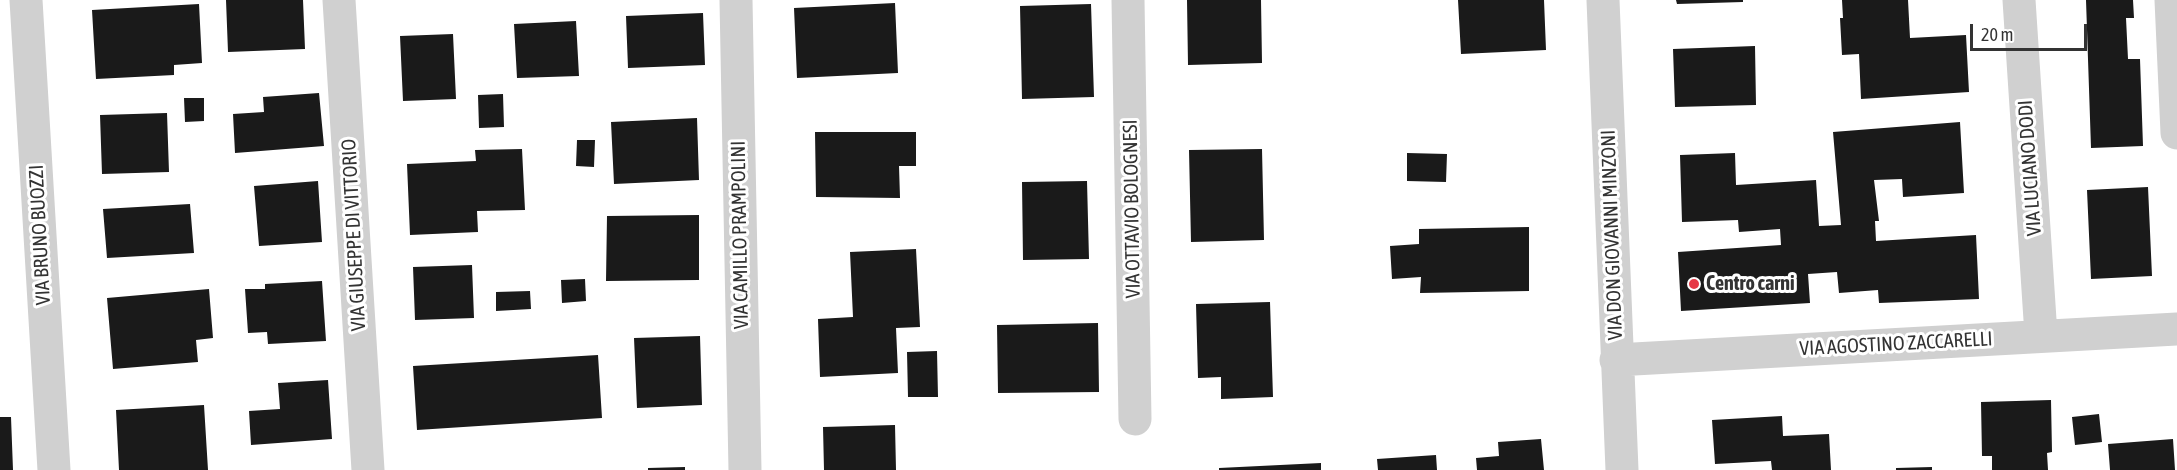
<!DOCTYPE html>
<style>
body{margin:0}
#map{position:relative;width:2177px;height:470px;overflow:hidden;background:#fff;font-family:"Asap Condensed",sans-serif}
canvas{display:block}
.scale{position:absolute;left:1970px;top:24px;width:117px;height:27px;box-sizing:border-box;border:3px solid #333;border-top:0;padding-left:8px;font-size:18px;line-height:21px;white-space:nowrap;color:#333;-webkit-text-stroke:4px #fff;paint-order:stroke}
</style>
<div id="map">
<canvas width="2177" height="470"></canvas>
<div class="scale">20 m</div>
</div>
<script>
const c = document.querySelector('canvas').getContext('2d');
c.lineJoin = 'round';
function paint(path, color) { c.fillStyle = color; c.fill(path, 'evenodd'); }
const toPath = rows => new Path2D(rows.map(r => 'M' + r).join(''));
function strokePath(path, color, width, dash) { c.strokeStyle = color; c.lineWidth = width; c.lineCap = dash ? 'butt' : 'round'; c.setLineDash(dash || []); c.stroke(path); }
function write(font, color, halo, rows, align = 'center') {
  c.font = font + ' "Asap Condensed",sans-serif'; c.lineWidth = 6; c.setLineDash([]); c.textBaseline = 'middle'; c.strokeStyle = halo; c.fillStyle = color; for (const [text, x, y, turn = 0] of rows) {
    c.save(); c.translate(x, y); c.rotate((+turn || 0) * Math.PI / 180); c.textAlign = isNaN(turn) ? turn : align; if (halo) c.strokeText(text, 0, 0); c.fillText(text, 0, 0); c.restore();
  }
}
paint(toPath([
 [226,0,303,0,305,49,228,52],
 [1187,0,1261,0,1262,63,1188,65],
 [1458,0,1544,0,1546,50,1461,54],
 [1676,0,1743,0,1743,2,1677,4],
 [1842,0,1908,0,1910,38,1966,35,1969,92,1861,99,1859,54,1842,55,1840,18,1843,18],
 [2086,0,2133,0,2134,18,2126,18,2128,59,2140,59,2143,146,2091,148],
 [895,3,898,73,797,78,794,8],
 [199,4,202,63,174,65,174,75,96,79,92,10],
 [1091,4,1094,97,1022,99,1020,6],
 [703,13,705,65,628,68,626,16],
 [576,21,579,76,517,78,514,24],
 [453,34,456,99,403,101,400,36],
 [1755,46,1756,105,1675,107,1673,49],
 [319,93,324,146,235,153,233,114,264,112,263,97],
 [503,94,504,127,479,128,478,95],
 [184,98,204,98,204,121,185,122],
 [167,113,169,172,102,174,100,115],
 [697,118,699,180,614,184,611,122],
 [1960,122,1964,193,1903,197,1902,179,1874,180,1879,221,1875,221,1876,241,1976,235,1979,299,1879,303,1878,290,1839,293,1837,272,1808,274,1810,303,1681,311,1678,252,1781,245,1780,229,1739,232,1738,220,1682,222,1680,155,1735,153,1736,185,1816,180,1819,226,1841,225,1833,132],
 [815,132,916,132,916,166,899,166,900,198,816,197],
 [577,140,595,140,594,167,576,166],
 [522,149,525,210,477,211,478,232,410,235,407,164,476,161,475,150],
 [1262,149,1264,240,1191,242,1189,150],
 [1407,153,1447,154,1446,182,1407,181],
 [318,181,322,242,259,246,254,186],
 [1087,181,1089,259,1023,260,1022,182],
 [2148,187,2152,276,2091,279,2087,190],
 [190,204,194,253,107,258,103,209],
 [699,215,699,280,606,281,607,216],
 [1529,227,1529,291,1420,293,1421,277,1392,279,1390,246,1419,244,1419,229],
 [916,249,920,327,896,328,898,373,820,377,818,319,853,317,850,252],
 [472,265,474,318,415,320,413,267],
 [585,279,586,301,562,303,561,280],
 [322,281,326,341,268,344,267,332,248,333,245,289,265,289,265,284],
 [209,289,213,338,196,340,198,362,113,369,107,298],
 [530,291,531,309,496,311,496,292],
 [1270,302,1273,397,1221,399,1221,377,1198,378,1196,304],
 [1098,323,1099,392,998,393,997,325],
 [700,336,702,405,637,408,634,338],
 [937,351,938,397,908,397,907,352],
 [598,355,602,418,417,430,413,366],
 [328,380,332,439,251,445,249,411,280,409,278,383],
 [2051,400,2052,452,2047,453,2048,470,1992,470,1992,456,1982,456,1981,402],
 [204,405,208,470,119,470,116,410],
 [2099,414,2102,442,2075,445,2072,417],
 [1782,416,1783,436,1829,434,1831,470,1772,470,1771,461,1715,464,1712,420],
 [0,417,11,417,13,470,0,470],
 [895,425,896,470,824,470,823,427],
 [1541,439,1544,470,1477,470,1476,458,1499,456,1498,442],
 [2173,439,2175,470,2110,470,2108,444],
 [1436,455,1437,470,1378,470,1377,459],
 [1321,463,1321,470,1219,470,1219,468],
 [685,467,685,470,648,470,648,468],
 [1932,467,1932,470,1896,470,1896,468]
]), '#1a1a1a');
strokePath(toPath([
 [26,0,54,470],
 [339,0,368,470],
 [736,0,745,470],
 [1128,0,1135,419],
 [1603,0,1622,470],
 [2019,0,2041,335],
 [2171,0,2177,133],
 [1616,360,2177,329]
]), '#d0d0d0', 33);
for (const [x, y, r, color] of [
 [1694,284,6,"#e63946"]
]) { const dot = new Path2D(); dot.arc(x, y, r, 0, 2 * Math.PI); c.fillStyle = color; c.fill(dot); strokePath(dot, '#fff', 2); }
write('20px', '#333', '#fff', [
 ["VIA LUCIANO DODI",2030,168,-94],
 ["VIA OTTAVIO BOLOGNESI",1132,209,-91],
 ["VIA BRUNO BUOZZI",40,235,-93],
 ["VIA GIUSEPPE DI VITTORIO",354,235,-93],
 ["VIA CAMILLO PRAMPOLINI",740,235,-91],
 ["VIA DON GIOVANNI MINZONI",1612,235,-92],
 ["VIA AGOSTINO ZACCARELLI",1896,344,-3]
]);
write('bold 20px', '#333', '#fff', [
 ["Centro carni",1706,284]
], 'left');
</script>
